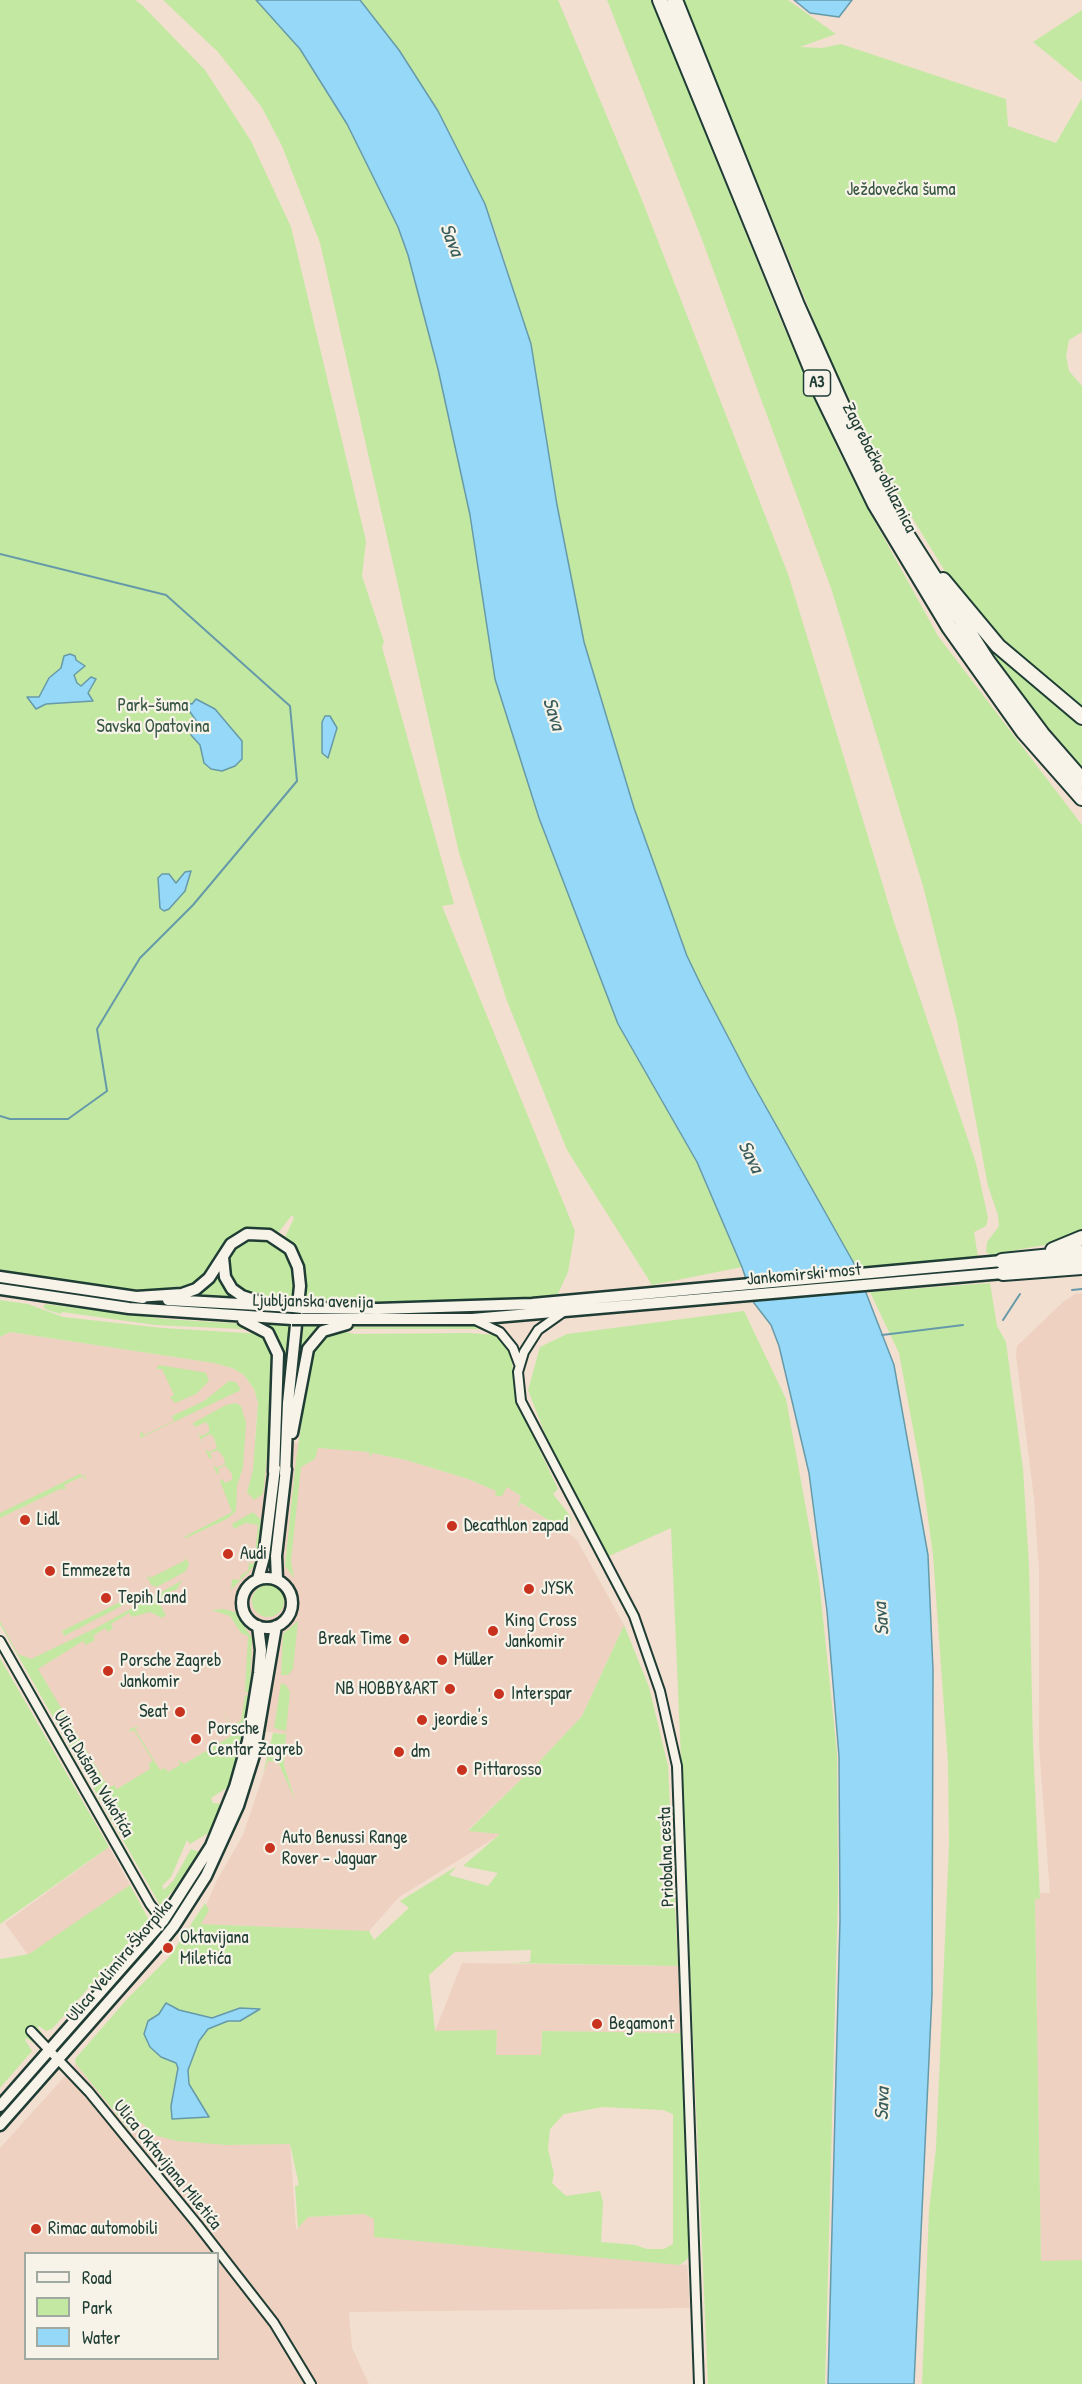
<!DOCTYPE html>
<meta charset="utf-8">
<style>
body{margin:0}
#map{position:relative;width:1082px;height:2384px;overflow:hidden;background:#f2dfd0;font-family:"Patrick Hand",sans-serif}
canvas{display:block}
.legend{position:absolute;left:24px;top:2252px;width:195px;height:108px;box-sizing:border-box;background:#f7f3e8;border:2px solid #a1aaa0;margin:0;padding:8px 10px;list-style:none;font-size:18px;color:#1f3d34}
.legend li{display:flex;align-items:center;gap:12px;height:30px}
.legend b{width:30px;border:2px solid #a1aaa0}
</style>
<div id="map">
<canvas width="1082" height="2384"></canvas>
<ul class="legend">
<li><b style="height:8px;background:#f7f3e8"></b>Road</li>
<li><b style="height:16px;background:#c3e8a2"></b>Park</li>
<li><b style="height:16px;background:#95d8f7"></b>Water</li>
</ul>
</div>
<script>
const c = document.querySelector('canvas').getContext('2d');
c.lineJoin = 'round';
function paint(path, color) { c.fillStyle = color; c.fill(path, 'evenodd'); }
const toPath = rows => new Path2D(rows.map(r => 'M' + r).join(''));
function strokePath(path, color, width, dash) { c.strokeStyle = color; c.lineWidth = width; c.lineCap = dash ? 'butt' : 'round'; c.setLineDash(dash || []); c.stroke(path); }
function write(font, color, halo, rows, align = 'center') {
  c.font = font + ' "Patrick Hand",sans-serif'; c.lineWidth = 4.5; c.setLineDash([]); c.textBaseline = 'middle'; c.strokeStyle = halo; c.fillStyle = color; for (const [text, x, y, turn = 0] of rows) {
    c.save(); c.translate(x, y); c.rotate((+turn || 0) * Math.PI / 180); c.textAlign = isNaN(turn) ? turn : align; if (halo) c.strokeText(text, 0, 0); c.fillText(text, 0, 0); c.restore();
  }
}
paint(toPath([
 [1082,1293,1082,2260,1041,2262,1035,1899,1040,1899,1040,1893,1050,1893,1039,1746,1039,1570,1034,1499,1016,1355,1017,1346,1063,1302,1075,1294],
 [9,1332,215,1363,232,1368,244,1375,254,1389,258,1403,255,1438,299,1443,285,1565,293,1576,291,1561,294,1520,301,1466,315,1459,318,1447,369,1452,370,1457,371,1453,406,1460,468,1479,496,1491,507,1487,521,1496,518,1507,520,1503,556,1525,554,1529,565,1530,577,1540,624,1625,582,1716,535,1766,468,1830,501,1834,399,1897,369,1931,198,1924,217,1880,243,1835,268,1761,279,1762,294,1795,284,1765,286,1734,244,1729,106,1809,0,1624,0,1337],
 [109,1847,130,1885,28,1955,5,1923],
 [462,1963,678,1966,681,2033,542,2031,541,2055,496,2055,497,2031,435,2031],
 [76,2064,131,2132,141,2122,154,2135,227,2145,290,2143,296,2230,308,2217,364,2214,374,2219,374,2237,687,2265,690,2308,349,2312,352,2348,369,2384,0,2384,0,2148],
 [26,2254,218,2254,218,2358,26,2358]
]), '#eed1c0');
paint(toPath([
 [0,0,135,0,142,5,205,70,251,141,291,227,366,541,362,576,384,642,382,647,454,904,442,906,575,1231,568,1272,557,1296,390,1304,303,1300,303,1266,297,1250,285,1237,294,1218,292,1215,278,1233,254,1228,235,1234,221,1250,206,1277,186,1289,140,1290,0,1272],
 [163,0,256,0,260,4,300,49,347,124,398,227,408,255,438,369,470,515,495,679,539,818,618,1024,697,1162,742,1267,652,1285,567,1150,507,1001,459,853,320,243,282,146,261,106,218,52],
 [360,0,558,0,640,195,788,574,895,925,976,1163,988,1218,986,1226,974,1232,978,1257,856,1267,749,1077,702,987,687,956,634,808,584,642,557,505,531,344,496,234,485,204,438,111,399,50],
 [607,0,651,0,782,323,839,452,869,511,938,636,1082,825,1082,1232,1060,1242,991,1255,986,1252,987,1242,999,1226,998,1215,988,1186,957,1021,923,886,832,591,701,237],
 [683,0,788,0,836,34,800,47,822,48,841,44,1006,99,1008,126,1056,143,1082,98,1082,332,1069,340,1066,356,1069,371,1082,386,1082,708,991,628,951,581,894,488,831,362],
 [1082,10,1082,82,1033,42],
 [975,631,1020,674,1082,727,1082,767,1038,715],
 [247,1239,268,1239,289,1254,294,1268,294,1299,251,1296,234,1286,228,1270,229,1256,237,1244],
 [220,1267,242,1300,185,1297],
 [990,1283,997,1326,1006,1342,1023,1469,1029,1565,1033,1745,1040,1899,1035,1899,1041,2261,1082,2260,1082,2384,922,2384,929,2211,936,2148,940,2056,949,1844,948,1764,933,1555,923,1482,899,1353,870,1292],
 [0,1300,28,1304,63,1317,163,1328,263,1334,273,1352,274,1390,263,1494,254,1500,247,1492,253,1470,258,1403,254,1389,244,1375,232,1368,214,1363,10,1332,0,1337],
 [45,1304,166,1319,244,1324,260,1330,155,1325,62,1312,61,1314,47,1310,43,1307],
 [744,1311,786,1399,819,1580,837,1753,838,1892,825,2384,708,2384,671,1528,607,1557,545,1434,528,1390,540,1347,567,1334],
 [256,1321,291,1323,280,1425,282,1366],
 [300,1323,332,1323,314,1334,291,1428],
 [475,1326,488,1329,356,1329,343,1327],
 [342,1331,354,1334,468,1333,497,1335,503,1340,511,1355,517,1402,558,1489,553,1494,571,1517,570,1525,565,1530,554,1530,556,1525,521,1503,517,1508,521,1496,507,1487,502,1496,497,1496,495,1495,496,1491,468,1479,406,1460,372,1453,370,1458,369,1452,318,1448,315,1459,301,1467,291,1561,294,1578,285,1566,296,1460,311,1359,318,1343,325,1337],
 [159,1365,202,1372,206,1373,209,1381,196,1394,175,1403,170,1397,174,1395,162,1369,156,1369],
 [229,1381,236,1382,241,1390,140,1438,141,1431,144,1435,174,1421,172,1416,204,1401],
 [236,1403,241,1406,246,1423,243,1467,237,1486,236,1511,227,1519,186,1538,184,1537,232,1512,220,1481,222,1479,225,1483,232,1480,232,1474,225,1465,218,1469,219,1474,217,1474,213,1465,217,1468,225,1464,224,1458,218,1450,210,1453,212,1458,209,1458,205,1449,209,1452,217,1448,214,1438,210,1434,202,1438,203,1443,198,1433,202,1436,209,1432,209,1427,206,1422,195,1427,193,1423,226,1405],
 [80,1474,86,1477,85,1480,83,1476,64,1485,66,1489,60,1489,0,1518,0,1513],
 [253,1512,261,1520,256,1564,231,1590,232,1579,240,1580,241,1575,248,1571,249,1563,254,1564,258,1525,246,1523,234,1529,232,1524],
 [185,1555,189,1564,186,1571,157,1587,151,1585,146,1574,150,1578,186,1560],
 [183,1580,176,1590,165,1593,168,1598,159,1603,166,1615,162,1618,150,1612,132,1617,129,1613,111,1624,113,1628,108,1632,105,1628,93,1636,95,1640,86,1645,83,1641,38,1669,109,1788,114,1785,117,1789,150,1769,149,1763,153,1761,134,1730,129,1732,130,1729,139,1726,135,1729,160,1770,165,1768,168,1772,180,1765,178,1760,184,1764,231,1736,233,1731,223,1711,231,1725,241,1721,245,1695,249,1696,238,1753,228,1787,211,1798,213,1803,222,1804,218,1815,210,1832,190,1844,187,1840,171,1877,162,1886,164,1890,173,1881,191,1849,199,1852,177,1886,160,1905,0,1624,0,1621,18,1654,31,1659,96,1628],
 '252 1601a16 16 0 1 1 32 0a16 16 0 1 1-32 0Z',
 [140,1592,141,1596,64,1636,62,1631],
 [223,1609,235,1612,252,1638,250,1692,245,1692,248,1636,241,1633,230,1616,211,1610],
 [298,1621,293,1669,288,1675,281,1675,283,1634],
 [624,1625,649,1687,668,1766,678,1966,510,1963,530,1962,531,1950,455,1952,429,1975,435,2031,497,2030,496,2055,541,2055,542,2031,681,2033,690,2256,684,2262,679,2265,374,2237,374,2219,364,2214,308,2217,298,2228,295,2186,299,2185,290,2144,227,2145,177,2141,154,2135,141,2122,131,2132,76,2064,75,2059,128,1998,170,1956,205,1903,209,1910,201,1924,369,1931,374,1940,409,1908,400,1901,457,1866,449,1875,488,1886,498,1873,463,1866,500,1834,468,1831,535,1766,582,1716],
 [603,2107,663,2110,673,2114,673,2244,664,2249,647,2249,635,2245,601,2242,603,2202,600,2191,566,2196,552,2183,554,2174,548,2149,550,2129,564,2114],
 [0,1658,109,1847,0,1924],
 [26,1675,134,1863,132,1864,25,1676],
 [281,1683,286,1685,290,1692,286,1731,274,1728],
 [273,1733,286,1734,284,1765,295,1800,278,1762,268,1761,263,1774],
 [130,1885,149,1920,52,2029,46,2031,39,2026,38,2028,43,2034,35,2029,28,2035,34,2044,27,2038,25,2040,32,2051,0,2088,0,1959,29,1954]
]), '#c3e8a2');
const water = toPath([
 [256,0,360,0,399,50,438,111,485,204,531,344,557,505,584,642,634,808,687,956,702,987,749,1077,856,1267,894,1365,928,1555,933,1670,932,1994,914,2384,828,2384,840,1920,839,1756,827,1611,809,1473,779,1346,771,1325,754,1303,742,1267,697,1162,618,1024,539,818,495,679,470,515,438,369,408,255,398,227,347,124,300,49,256,0],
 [794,0,852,0,839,17,810,13,794,0],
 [70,654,75,656,76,660,85,666,74,675,77,683,81,686,91,677,96,679,88,693,93,701,46,704,36,709,27,697,39,697,49,678,61,668,64,656,70,654],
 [196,699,215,709,242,741,242,759,235,766,222,771,211,769,204,763,200,745,191,735,193,729,200,726,183,702,192,704,196,699],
 [325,716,330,716,337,728,328,758,322,753,322,722,325,716],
 [191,871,185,891,169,909,164,911,160,908,158,878,162,874,169,874,176,883,185,872,191,871],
 [166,2003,179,2010,212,2018,240,2008,260,2009,240,2021,228,2021,208,2029,199,2041,188,2070,189,2084,209,2117,172,2119,171,2106,178,2068,176,2063,161,2057,150,2047,144,2034,148,2021,159,2014,166,2003]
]);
paint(water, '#95d8f7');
strokePath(water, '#669aa9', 1.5);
strokePath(toPath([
 [0,554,166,595,290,706,297,781,193,905,140,958,97,1029,107,1091,68,1119,10,1119,0,1116],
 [1072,1290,1082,1289],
 [1003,1320,1020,1294],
 [882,1335,963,1325]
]), '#669aa9', 2);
const street = toPath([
 [562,1313,538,1330,524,1352,518,1372,521,1401,634,1616,660,1691,677,1766,699,2384],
 [473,1319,500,1332,513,1348,519,1364],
 [0,1641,150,1904,163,1921],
 [31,2031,89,2092,197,2224,274,2323,311,2384]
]);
const secondary = toPath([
 [223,1257,225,1277,232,1289,242,1296,260,1302],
 [0,1277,143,1298],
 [0,1289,129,1308,292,1319],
 [136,1297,182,1294,196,1289,209,1278,231,1244,247,1234,269,1235,290,1249,298,1267,300,1286,288,1403,285,1474],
 [168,1300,293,1307],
 [302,1308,378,1309,532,1304,1002,1261],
 [301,1319,472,1319,1003,1273],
 [243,1320,268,1333,278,1354,274,1472],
 [292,1433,308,1349,323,1331,347,1324],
 '242 1603a25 25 0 1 1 50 0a25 25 0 1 1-50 0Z',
 [258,1579,264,1557,275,1468],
 [277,1579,276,1556,286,1469],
 [0,2106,163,1921,211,1846,235,1787,248,1741,259,1673,261,1650,258,1626],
 [0,2125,157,1947,174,1926,206,1876,238,1806,254,1755,276,1626]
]);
const highway = toPath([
 [660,0,821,393,875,504,949,627,1023,731,1082,798],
 [675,0,797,305,866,459,900,524,988,662,1042,734,1082,780],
 [943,580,998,646,1082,717],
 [1053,1250,1082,1238],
 [1002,1261,1082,1253],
 [1003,1273,1082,1267]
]);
strokePath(street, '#1f3d34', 12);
strokePath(secondary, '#1f3d34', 15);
strokePath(highway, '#1f3d34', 18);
strokePath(street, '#f7f3e8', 8);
strokePath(secondary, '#f7f3e8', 10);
strokePath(highway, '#f7f3e8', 14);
const secondaryBridge = toPath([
 [293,1307,302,1308],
 [292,1319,301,1319]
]);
strokePath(secondaryBridge, '#1f3d34', 15, []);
strokePath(secondaryBridge, '#f7f3e8', 10);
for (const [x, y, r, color] of [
 [25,1520,6,"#c8321e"],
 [452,1526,6,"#c8321e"],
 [228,1554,6,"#c8321e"],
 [50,1571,6,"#c8321e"],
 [529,1589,6,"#c8321e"],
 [106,1598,6,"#c8321e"],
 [493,1631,6,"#c8321e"],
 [404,1639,6,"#c8321e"],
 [442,1660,6,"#c8321e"],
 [108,1671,6,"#c8321e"],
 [450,1689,6,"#c8321e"],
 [499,1694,6,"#c8321e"],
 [180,1712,6,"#c8321e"],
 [422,1720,6,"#c8321e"],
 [196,1739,6,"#c8321e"],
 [399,1752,6,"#c8321e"],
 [462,1770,6,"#c8321e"],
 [270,1848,6,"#c8321e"],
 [168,1948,6,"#c8321e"],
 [597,2024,6,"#c8321e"],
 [36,2229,6,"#c8321e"]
]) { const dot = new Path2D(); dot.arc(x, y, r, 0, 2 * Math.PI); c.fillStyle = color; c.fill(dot); strokePath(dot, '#f7f3e8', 2); }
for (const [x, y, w] of [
 [817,383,27]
]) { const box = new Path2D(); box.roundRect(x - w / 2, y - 13, w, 26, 4.5); c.fillStyle = '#f7f3e8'; c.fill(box); strokePath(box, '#1f3d34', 1.5); }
write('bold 16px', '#1f3d34', null, [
 ["A3",817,383]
]);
write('18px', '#385744', '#f7f3e8', [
 ["Ježdovečka šuma",901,190],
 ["Park-šuma",153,706],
 ["Savska Opatovina",153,727]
]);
write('18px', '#1f3d34', '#f7f3e8', [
 ["Zagrebačka obilaznica",879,468,63],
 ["Jankomirski most",804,1275,-5],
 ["Ljubljanska avenija",313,1302,1],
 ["Ulica Dušana Vukotića",93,1774,60],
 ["Priobalna cesta",667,1857,-92],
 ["Ulica Velimira Škorpika",120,1961,-50],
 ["Ulica Oktavijana Miletića",167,2165,51]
]);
write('18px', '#1f3d34', '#f7f3e8', [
 ["Lidl",37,1520],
 ["Decathlon zapad",464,1526],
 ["Audi",240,1554],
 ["Emmezeta",62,1571],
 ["JYSK",541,1589],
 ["Tepih Land",118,1598],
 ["King Cross",505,1621],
 ["Jankomir",505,1642],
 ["Break Time",392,1639,"right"],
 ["Müller",454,1660],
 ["Porsche Zagreb",120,1661],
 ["Jankomir",120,1682],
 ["NB HOBBY&ART",438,1689,"right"],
 ["Interspar",511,1694],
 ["Seat",168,1712,"right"],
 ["jeordie's",434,1720],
 ["Porsche",208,1729],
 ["Centar Zagreb",208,1750],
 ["dm",411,1752],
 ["Pittarosso",474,1770],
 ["Auto Benussi Range",282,1838],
 ["Rover - Jaguar",282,1859],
 ["Oktavijana",180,1938],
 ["Miletića",180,1959],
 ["Begamont",609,2024],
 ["Rimac automobili",48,2229]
], 'left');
write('italic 20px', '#375c5b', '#f7f3e8', [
 ["Sava",451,240,68],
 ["Sava",553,714,72],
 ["Sava",750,1157,63],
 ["Sava",882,1619,-95],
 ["Sava",883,2104,-88]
]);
</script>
